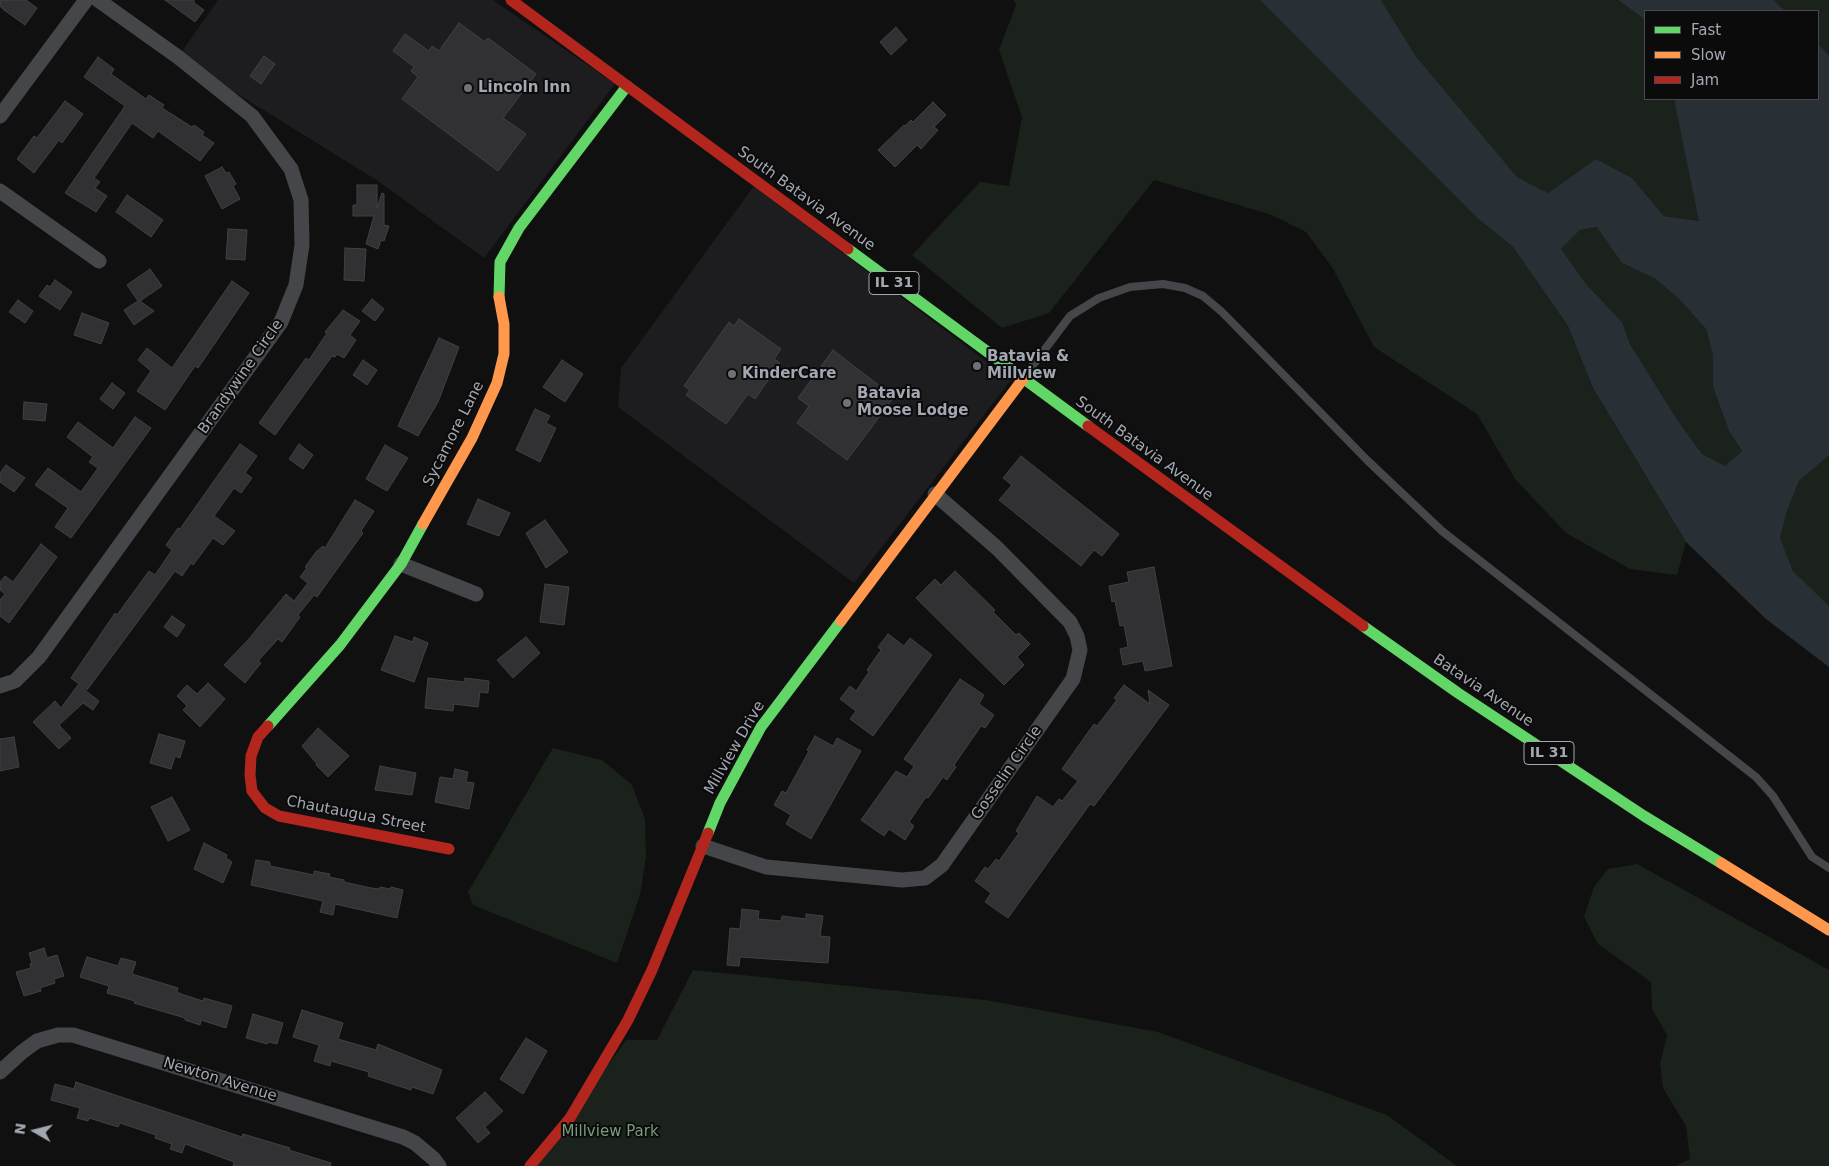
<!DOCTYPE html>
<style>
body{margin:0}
#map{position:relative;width:1829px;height:1166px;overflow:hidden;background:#101011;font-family:"DejaVu Sans",sans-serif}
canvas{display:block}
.legend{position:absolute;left:1644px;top:10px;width:175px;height:90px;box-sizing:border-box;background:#0b0b0c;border:1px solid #47494e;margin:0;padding:6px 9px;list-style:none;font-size:15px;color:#a2a7b1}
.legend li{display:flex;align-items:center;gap:10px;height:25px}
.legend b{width:25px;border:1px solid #47494e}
.north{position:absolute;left:10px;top:1106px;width:50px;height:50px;-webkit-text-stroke:4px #0b0b0c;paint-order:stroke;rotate:278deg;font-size:14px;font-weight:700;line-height:20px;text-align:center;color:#a2a7b1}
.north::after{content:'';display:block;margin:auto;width:18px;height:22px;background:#a2a7b1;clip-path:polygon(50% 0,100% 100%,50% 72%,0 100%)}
</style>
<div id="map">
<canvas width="1829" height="1166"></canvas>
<ul class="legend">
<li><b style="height:6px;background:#63d668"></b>Fast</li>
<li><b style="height:6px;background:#ff974d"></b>Slow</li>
<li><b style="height:6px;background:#b3261e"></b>Jam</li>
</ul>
<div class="north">N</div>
</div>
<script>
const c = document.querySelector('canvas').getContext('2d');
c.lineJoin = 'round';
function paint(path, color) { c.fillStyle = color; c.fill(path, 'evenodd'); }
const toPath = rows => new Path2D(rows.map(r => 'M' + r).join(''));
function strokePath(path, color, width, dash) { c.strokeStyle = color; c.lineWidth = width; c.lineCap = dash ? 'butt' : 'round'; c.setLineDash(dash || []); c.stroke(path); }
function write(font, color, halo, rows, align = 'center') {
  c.font = font + ' "DejaVu Sans",sans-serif'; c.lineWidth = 4; c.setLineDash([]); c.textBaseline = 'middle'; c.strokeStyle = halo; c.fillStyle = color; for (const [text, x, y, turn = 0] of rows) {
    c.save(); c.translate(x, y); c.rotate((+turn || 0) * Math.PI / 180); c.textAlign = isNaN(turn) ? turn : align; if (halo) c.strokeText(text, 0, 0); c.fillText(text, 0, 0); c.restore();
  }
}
paint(toPath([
 [218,0,493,0,615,84,484,258,378,181,178,57],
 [754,186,1011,380,854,583,618,407,621,368]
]), '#1d1d1f');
paint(toPath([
 [1014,0,1260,0,1476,217,1513,247,1568,326,1593,388,1686,542,1677,575,1630,569,1566,533,1515,479,1477,414,1374,347,1332,267,1306,232,1272,215,1154,180,1049,313,1002,328,912,255,980,182,1009,186,1022,117,999,50,1016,5],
 [1381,0,1618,0,1643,18,1645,23,1645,99,1674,99,1700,221,1664,216,1632,178,1596,159,1548,193,1517,177,1415,55],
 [1774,0,1829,0,1829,55,1818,44,1818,11,1785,11],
 [1598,227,1622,263,1656,279,1681,301,1706,329,1713,356,1713,387,1729,431,1742,451,1725,466,1702,454,1676,418,1630,344,1622,322,1587,285,1561,249,1580,230],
 [1829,455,1829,606,1793,571,1780,538,1787,511,1799,481],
 [553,748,602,760,632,785,645,819,646,857,640,895,617,963,473,905,468,892],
 [1637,864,1829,970,1829,1166,1675,1166,1690,1159,1686,1126,1663,1088,1660,1064,1667,1035,1652,1009,1651,982,1598,944,1584,917,1594,887,1608,869],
 [693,970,986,1000,1158,1032,1387,1115,1457,1166,537,1166,626,1040,657,1040]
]), '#1b211b');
paint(toPath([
 [1260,0,1381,0,1415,55,1517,177,1548,193,1596,159,1632,178,1664,216,1699,221,1674,99,1818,99,1818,44,1829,55,1829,455,1799,481,1787,511,1780,538,1793,571,1829,606,1829,667,1766,619,1686,542,1593,388,1568,326,1513,247,1476,217],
 [1597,227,1622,263,1656,279,1681,301,1706,329,1713,356,1713,387,1729,431,1742,451,1725,466,1702,454,1676,418,1630,344,1622,322,1587,285,1561,249,1580,230],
 [1618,0,1774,0,1785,11,1645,11,1645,23,1643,18]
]), '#293035');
const building = toPath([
 [0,0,26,0,37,8,25,25,4,10,0,6,0,0],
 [165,0,194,0,194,3,204,10,195,22,165,0],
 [459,23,485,42,488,38,536,74,503,118,526,134,498,171,402,99,418,77,411,71,414,67,393,51,405,34,429,51,432,46,439,51,459,23],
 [896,27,907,40,891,55,880,42,896,27],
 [264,56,275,64,261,84,250,76,264,56],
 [98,57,114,69,111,74,146,99,149,95,164,105,162,108,192,127,194,125,204,132,202,135,214,143,200,161,158,131,153,138,132,123,94,178,100,182,95,188,107,196,96,212,65,193,125,106,84,77,98,57],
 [65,101,83,114,62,143,59,140,34,173,17,159,34,136,37,138,65,101],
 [933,102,946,115,934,127,938,130,921,149,917,145,895,167,878,150,904,125,905,126,911,120,913,122,933,102],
 [222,167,226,173,229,172,236,184,233,186,240,199,222,209,205,176,222,167],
 [357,185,377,185,377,208,382,193,384,194,384,225,389,226,384,241,381,240,378,249,366,244,374,216,353,216,353,205,357,205,357,185],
 [127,195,163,220,151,237,116,212,127,195],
 [228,229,247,230,245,260,226,259,228,229],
 [345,248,366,249,364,281,344,280,345,248],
 [150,269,162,286,140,301,154,311,134,325,124,310,138,301,127,285,150,269],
 [55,280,72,292,60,310,39,296,47,285,50,287,55,280],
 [232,281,249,293,198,368,195,366,165,410,137,391,151,371,138,360,147,348,172,368,232,281],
 [372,299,384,309,375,321,362,311,372,299],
 [18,300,33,311,25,323,9,312,18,300],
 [343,310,360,321,350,335,356,340,344,358,337,354,335,357,332,356,275,435,259,423,306,358,309,360,327,333,325,332,343,310],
 [82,313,109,323,101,344,74,335,82,313],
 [739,319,781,349,774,359,780,363,755,399,748,394,726,424,686,395,690,390,684,386,729,322,734,326,739,319],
 [439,338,459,347,438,402,418,436,398,426,439,338],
 [833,350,894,397,847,460,797,423,809,406,798,398,833,350],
 [363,360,377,370,367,385,353,375,363,360],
 [562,360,583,374,565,402,543,387,562,360],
 [112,383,125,393,113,409,100,399,112,383],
 [24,402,47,404,45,421,23,419,24,402],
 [535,409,550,416,546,423,556,428,540,462,516,450,535,409],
 [135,417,151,428,71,538,55,527,68,508,35,485,48,468,81,492,98,468,89,462,93,457,67,437,78,422,113,448,135,417],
 [240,444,257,456,245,473,252,478,241,493,234,488,214,516,235,531,223,545,213,538,193,565,191,563,182,576,175,571,87,690,71,678,115,613,117,615,149,571,155,575,172,550,166,545,178,528,180,529,240,444],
 [299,444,313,455,303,469,289,459,299,444],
 [385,445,408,458,387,491,366,479,385,445],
 [1021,456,1119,534,1102,556,1094,550,1081,566,999,500,1012,485,1003,478,1021,456],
 [6,465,25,478,14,492,0,482,0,473,6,465],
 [478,499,510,513,499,536,467,524,478,499],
 [355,500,374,511,361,531,363,533,317,597,314,595,298,615,300,617,282,642,278,639,258,661,261,663,245,683,224,665,248,640,286,594,294,601,308,583,300,577,307,568,305,567,316,552,323,546,325,548,355,500],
 [545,520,568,552,546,568,526,533,545,520],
 [41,544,57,557,9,623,0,616,0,600,5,594,0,590,0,582,5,576,13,582,41,544],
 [1154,567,1172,666,1145,671,1143,661,1123,665,1120,649,1128,647,1124,625,1120,626,1115,601,1112,602,1109,586,1129,582,1127,572,1154,567],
 [955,571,995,610,993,612,1016,635,1019,633,1030,644,1017,657,1024,665,1004,685,916,598,935,579,941,585,955,571],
 [545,584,569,587,564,625,540,622,545,584],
 [172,616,185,625,177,637,164,627,172,616],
 [888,634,904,646,910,638,932,655,873,736,850,719,856,711,840,699,850,686,856,691,869,672,867,670,881,650,878,647,888,634],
 [395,636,413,642,414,637,428,643,414,682,381,670,395,636],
 [526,637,540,653,513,678,497,660,526,637],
 [428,678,464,682,465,678,489,681,488,693,480,692,478,707,454,704,453,711,425,708,428,678],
 [960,679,984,695,979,704,994,715,985,728,981,726,954,765,956,767,947,780,943,777,928,798,926,797,909,822,914,826,905,840,889,829,884,836,861,820,896,771,907,777,914,766,904,759,960,679],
 [208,683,225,699,200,727,183,710,187,706,177,696,187,685,197,694,208,683],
 [78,685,99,701,93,710,83,703,59,725,71,738,59,749,33,722,55,701,61,708,78,685],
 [1124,685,1150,704,1148,690,1169,705,1094,806,1090,804,1008,918,985,902,991,893,975,881,985,867,988,869,996,859,999,861,1019,833,1016,831,1037,796,1053,807,1059,799,1062,801,1078,781,1062,769,1094,724,1097,726,1117,700,1114,698,1124,685],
 [318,728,349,756,328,777,316,765,317,764,302,746,318,728],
 [159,734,185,741,180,758,175,756,171,769,150,763,159,734],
 [815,736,833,746,837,738,861,751,811,839,786,824,791,815,774,805,782,791,786,793,809,751,807,750,815,736],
 [14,737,19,767,0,771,0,739,14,737],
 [380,766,416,773,412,795,375,790,380,766],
 [455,769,468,772,466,782,474,783,469,809,435,802,440,777,453,779,455,769],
 [172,797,190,830,168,841,151,807,172,797],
 [204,843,227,855,226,858,232,862,223,883,194,869,204,843],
 [256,860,270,862,270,866,314,875,314,871,330,874,329,877,344,880,344,882,371,888,379,889,380,887,390,889,391,887,403,890,397,918,335,904,333,915,320,912,323,901,251,885,256,860],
 [742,909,759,911,758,919,781,921,782,916,806,919,806,914,823,916,820,936,830,937,828,963,740,957,739,966,727,965,730,928,740,929,742,909],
 [44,948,47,958,57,955,64,976,54,979,55,983,40,988,41,991,24,996,16,972,31,968,30,964,32,963,29,953,44,948],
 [87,957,118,966,121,958,136,962,132,974,178,988,177,992,181,994,203,1001,204,998,232,1006,226,1028,201,1020,200,1025,185,1020,185,1018,134,1003,135,1001,107,993,109,986,80,977,87,957],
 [302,1010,343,1023,338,1039,376,1050,378,1044,442,1070,433,1094,412,1087,411,1090,368,1076,369,1072,331,1061,330,1066,314,1061,319,1045,293,1037,302,1010],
 [253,1014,283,1023,277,1044,268,1042,267,1044,246,1038,253,1014],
 [526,1038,547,1051,523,1094,500,1079,526,1038],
 [76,1082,242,1137,243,1134,290,1148,289,1150,331,1163,330,1166,233,1166,234,1162,185,1144,182,1153,170,1149,172,1144,155,1138,156,1135,120,1123,118,1127,89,1118,88,1121,77,1118,80,1108,51,1100,55,1084,74,1089,76,1082],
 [485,1092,503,1111,485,1127,490,1133,478,1143,456,1118,485,1092]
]);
paint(building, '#313133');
strokePath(building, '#404144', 1);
strokePath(toPath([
 [1024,377,1070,316,1099,298,1130,287,1163,284,1185,288,1203,296,1222,312,1368,461,1442,531,1756,777,1773,796,1812,857,1829,868]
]), '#454649', 8);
strokePath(toPath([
 [0,116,86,0],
 [0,191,99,261],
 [401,564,476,594],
 [0,686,15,681,39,657,281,322,296,285,302,245,301,200,291,169,252,116,178,57,98,0],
 [703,846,766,867,902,880,925,878,942,865,1073,679,1080,650,1077,636,1070,622,997,548,935,494],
 [0,1072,22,1052,37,1041,58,1035,73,1035,403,1137,415,1143,434,1159,439,1166]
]), '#454649', 15);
strokePath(toPath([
 [848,249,1088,426],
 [499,297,500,262,519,228,627,86],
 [1363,626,1458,693,1644,816,1721,863],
 [268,726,340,645,401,564,423,524],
 [708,833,720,803,761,727,841,621]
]), '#63d668', 11);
strokePath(toPath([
 [423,524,472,438,497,383,504,354,504,324,499,297],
 [841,621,1023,379],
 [1721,863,1829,930]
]), '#ff974d', 11);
strokePath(toPath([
 [511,0,848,249],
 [1088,426,1363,626],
 [268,726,258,737,251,756,250,775,252,791,265,808,279,816,449,849],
 [530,1166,570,1118,628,1020,652,970,708,833]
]), '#b3261e', 11);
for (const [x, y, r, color] of [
 [468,88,5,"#6f7279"],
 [977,366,5,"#6f7279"],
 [732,374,5,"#6f7279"],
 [847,403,5,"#6f7279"]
]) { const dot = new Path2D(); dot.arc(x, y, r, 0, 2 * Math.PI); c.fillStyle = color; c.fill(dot); strokePath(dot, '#0b0b0c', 2); }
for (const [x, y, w] of [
 [894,283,50],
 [1549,753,50]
]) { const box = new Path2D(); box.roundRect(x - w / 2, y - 11.5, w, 23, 4); c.fillStyle = '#0b0b0c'; c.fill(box); strokePath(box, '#a2a7b1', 1); }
write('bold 14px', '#a2a7b1', null, [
 ["IL 31",894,283],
 ["IL 31",1549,753]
]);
write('bold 15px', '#a2a7b1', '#0b0b0c', [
 ["Lincoln Inn",478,88],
 ["Batavia &",987,357],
 ["Millview",987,374],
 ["KinderCare",742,374],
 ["Batavia",857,394],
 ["Moose Lodge",857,411]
], 'left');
write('15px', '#a2a7b1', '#0b0b0c', [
 ["South Batavia Avenue",806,199,36],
 ["Brandywine Circle",241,377,-55],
 ["Sycamore Lane",454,434,-63],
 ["South Batavia Avenue",1144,449,36],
 ["Batavia Avenue",1483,691,34],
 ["Millview Drive",735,748,-60],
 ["Gosselin Circle",1007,773,-55],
 ["Chautaugua Street",356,815,11],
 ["Newton Avenue",220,1080,17]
]);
write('15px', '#7a9b7c', '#0b0b0c', [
 ["Millview Park",610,1132]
]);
</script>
